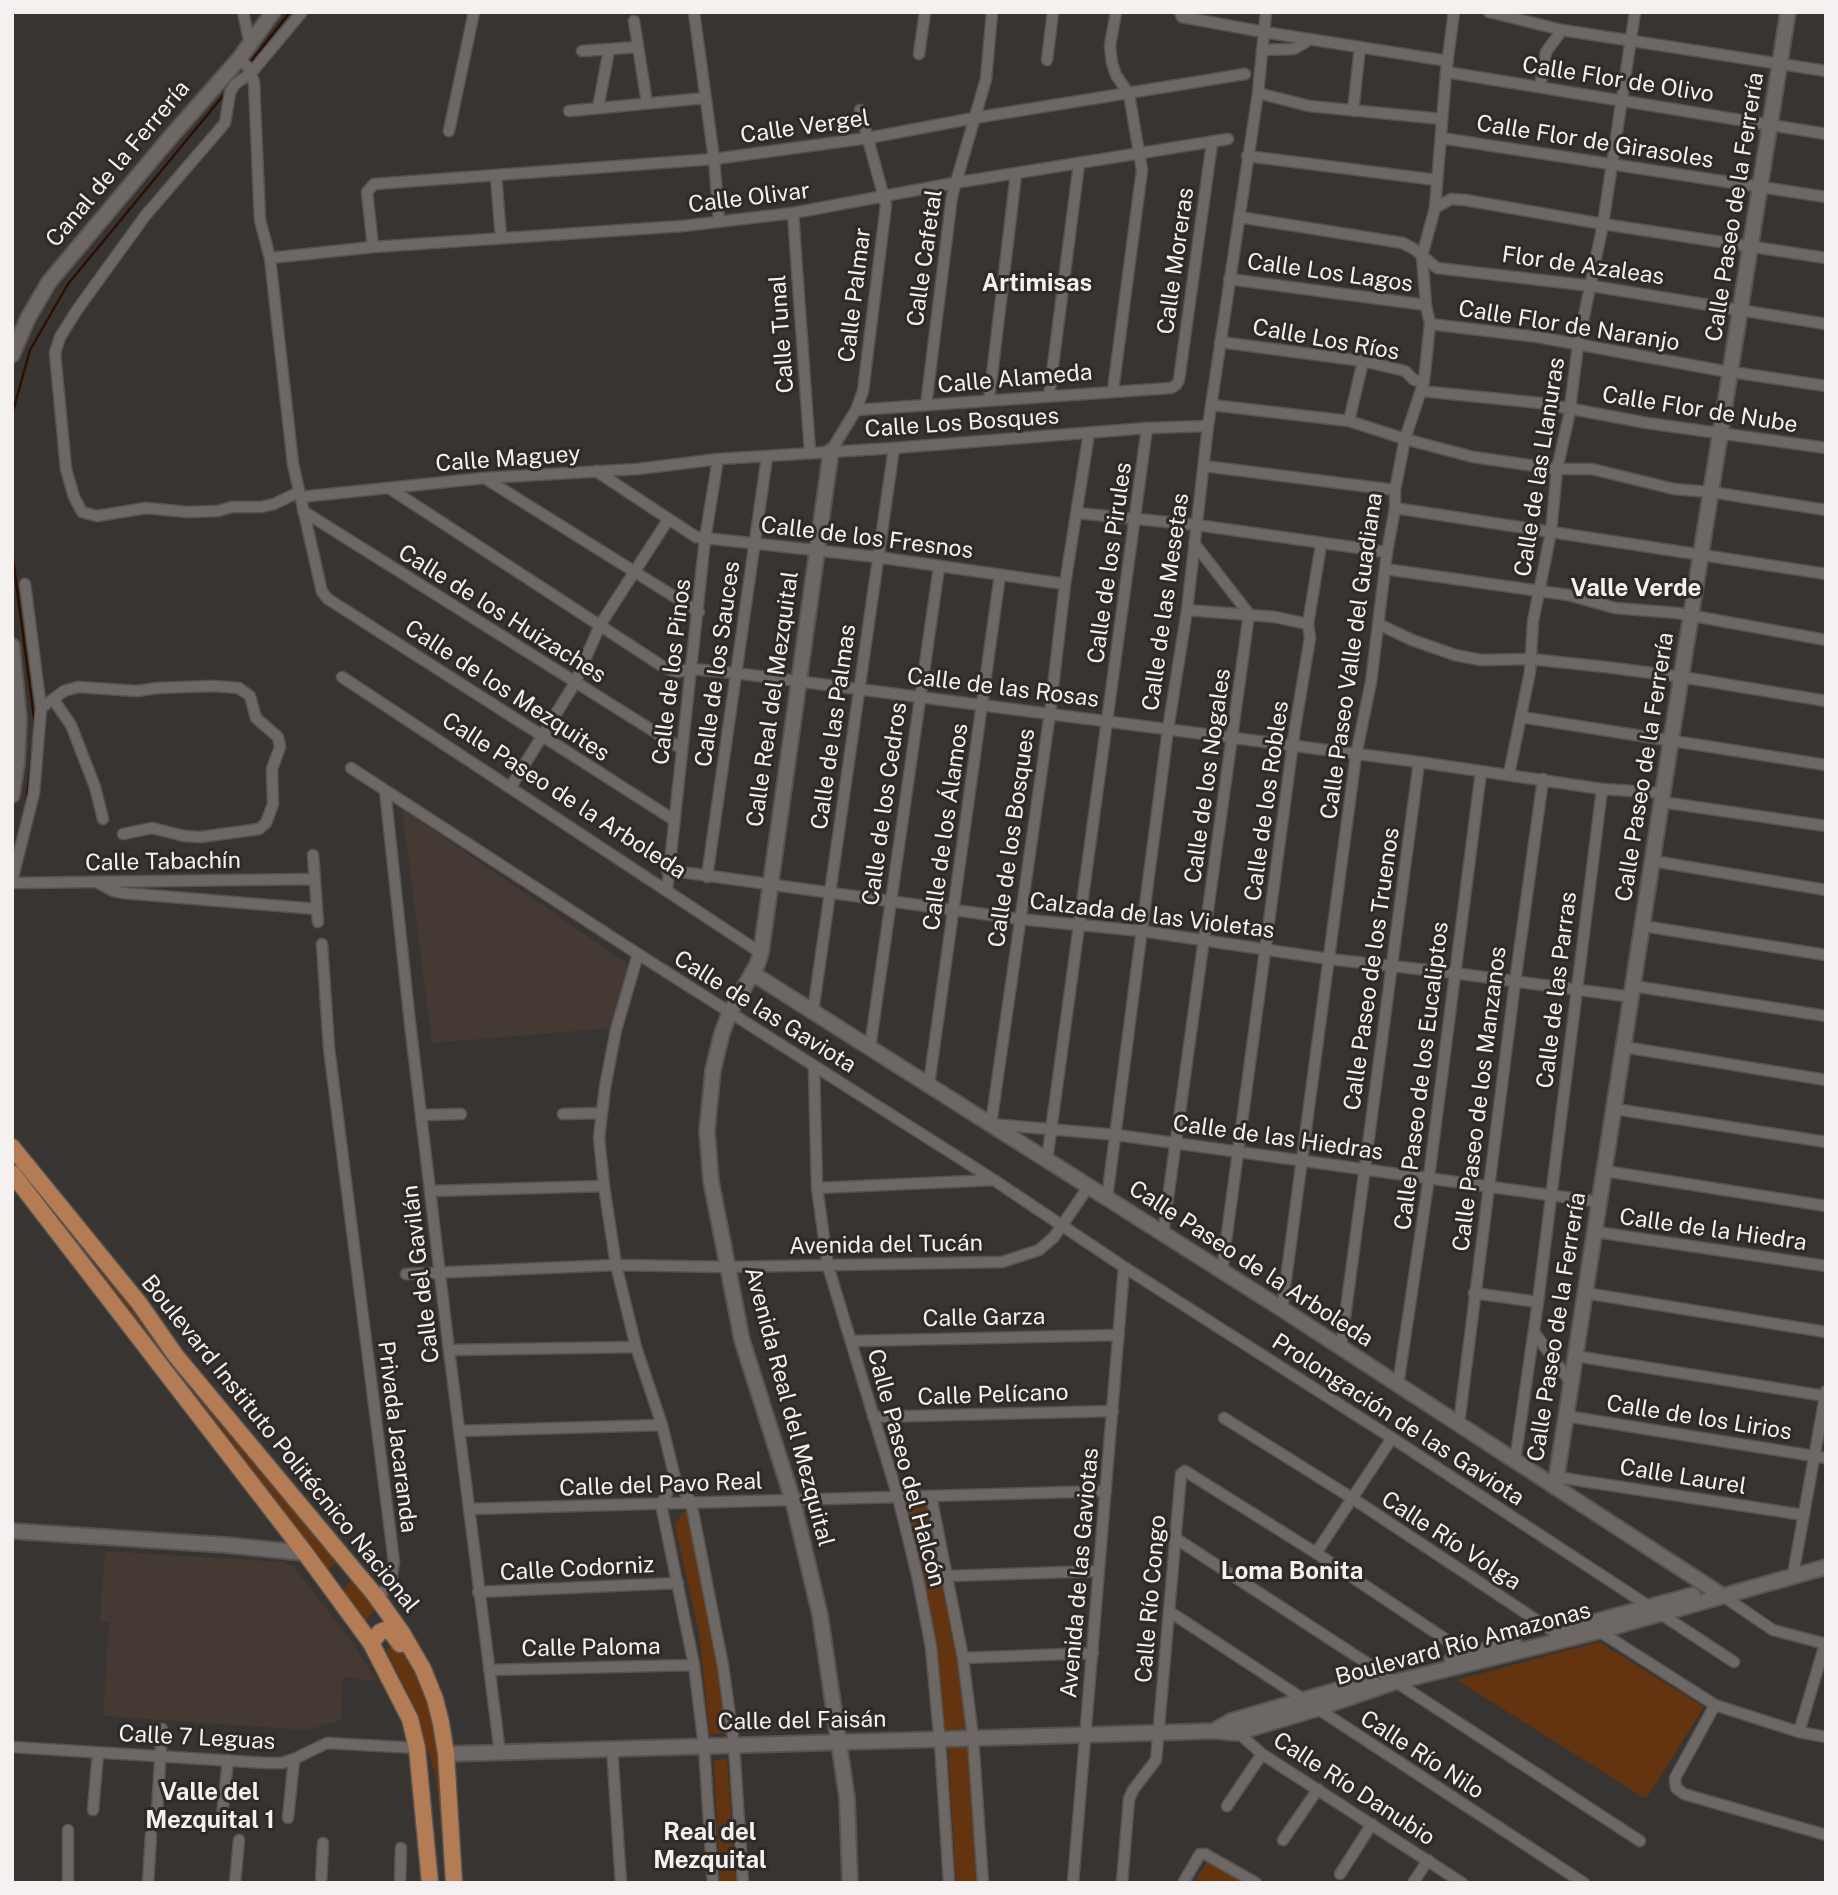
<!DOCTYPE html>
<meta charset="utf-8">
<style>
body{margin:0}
#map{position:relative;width:1838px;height:1895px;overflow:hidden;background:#383431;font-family:"Public Sans",sans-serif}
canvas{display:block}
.frame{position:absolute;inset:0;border:14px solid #f4f1f0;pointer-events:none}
</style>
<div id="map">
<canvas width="1838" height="1895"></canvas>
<div class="frame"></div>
</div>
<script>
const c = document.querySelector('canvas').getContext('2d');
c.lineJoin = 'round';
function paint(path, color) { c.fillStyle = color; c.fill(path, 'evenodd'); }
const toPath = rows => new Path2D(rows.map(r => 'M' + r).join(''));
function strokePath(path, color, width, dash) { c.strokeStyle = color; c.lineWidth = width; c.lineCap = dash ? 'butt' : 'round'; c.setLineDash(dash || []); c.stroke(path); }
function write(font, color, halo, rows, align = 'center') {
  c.font = font + ' "Public Sans",sans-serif'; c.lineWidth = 6; c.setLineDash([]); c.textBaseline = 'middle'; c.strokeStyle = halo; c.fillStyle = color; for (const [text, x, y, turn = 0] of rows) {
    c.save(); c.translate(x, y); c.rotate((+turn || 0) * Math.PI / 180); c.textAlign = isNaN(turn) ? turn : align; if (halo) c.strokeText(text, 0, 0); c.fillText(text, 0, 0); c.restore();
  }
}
paint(toPath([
 [402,809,628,964,612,1028,432,1043],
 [105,1551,283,1562,294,1567,352,1642,377,1681,343,1677,341,1720,307,1730,103,1716,109,1622,100,1622]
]), '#443a33');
paint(toPath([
 [12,1151,337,1562,328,1570,12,1165],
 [898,1497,931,1498,973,1738,940,1740,930,1619],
 [689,1511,715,1629,728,1734,710,1734,699,1633,675,1525,682,1513],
 [353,1577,376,1609,365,1620,343,1591],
 [397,1641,428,1685,451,1837,442,1838,436,1778,416,1710,386,1650],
 [1599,1642,1704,1707,1646,1799,1457,1680],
 [948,1748,970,1748,977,1883,956,1883],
 [727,1759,736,1883,720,1883,714,1761],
 [1209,1859,1253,1883,1194,1883]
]), '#63340f');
strokePath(toPath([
 [249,64,290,12],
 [12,415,30,350,68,284,227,91],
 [12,551,35,725],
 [26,805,33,745]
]), '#2e0f00', 2.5);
const street = toPath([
 [243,12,250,45],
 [694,12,714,159,719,221],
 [1180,12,1182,17,1264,32,1448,61],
 [1489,12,1562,30,1826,71],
 [634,21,647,103],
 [1262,50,1294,49,1311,39],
 [582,51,638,47],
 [919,54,925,12],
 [239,59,249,68,254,82,260,220,270,258,293,464,322,592,328,599,674,820],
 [1047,60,1053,12],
 [1446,72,1826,134],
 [1540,87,1546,52,1562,30],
 [1258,93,1309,106,1442,119],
 [598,108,609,50],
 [569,111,705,98],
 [1353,111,1360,47],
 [449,131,474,12],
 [1441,138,1826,197],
 [1247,156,1437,180],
 [496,176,501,238],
 [1435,208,1451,199,1465,200,1603,224,1826,258],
 [793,213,810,452],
 [1239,217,1403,243,1414,249,1437,268,1592,286,1826,324],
 [373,247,367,192,374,184,714,159,868,138,974,118,1245,74],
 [270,258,373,247,683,226,793,213,954,183,1228,139],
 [1229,279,1426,305],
 [1430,324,1538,337,1718,370,1826,386],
 [1220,342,1363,361,1405,371,1414,380,1424,381],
 [1113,390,1142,170,1129,94,1116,75,1112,63,1110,46,1116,12],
 [1421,391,1540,403,1647,423,1826,448],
 [1049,396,1079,164],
 [989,400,1016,174],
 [926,405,952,196,986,79,992,12],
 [1212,405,1349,421,1405,439,1473,457,1557,469,1592,469,1674,489,1711,492,1826,510],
 [856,410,1171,388,1176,385,1179,380,1212,143],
 [1349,421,1363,361],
 [1089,433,1065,584,1050,713,991,1124,1117,1135,1600,1202],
 [831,451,856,410,863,391,886,205,860,110],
 [1204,466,1395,490],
 [596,471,696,537,877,557,1065,584],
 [486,479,699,612],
 [389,488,662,666,676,672,692,669,735,673,1419,762,1602,789,1663,793],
 [299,492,274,504,261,507,232,507,218,511,188,512,146,508,97,516,82,512,74,497,66,469,55,353,60,337,77,310,145,216,225,123,230,93,234,85,251,73,302,12],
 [300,497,485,478,638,469,718,459,894,448,1147,428,1208,426],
 [1395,508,1826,574],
 [303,511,682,749],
 [1077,513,1197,525,1387,552],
 [1385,569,1568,595,1615,608,1677,613,1826,640],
 [1187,610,1275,617,1308,624],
 [1378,624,1412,640,1455,655,1481,660,1530,659,1606,667,1682,677,1826,701],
 [342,677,761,953],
 [53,699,71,725,95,787,103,819],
 [41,708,64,691,78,687,137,691,157,688,213,686,239,688,250,696,256,718,278,737,280,747,272,769,273,804,266,823,259,829,201,837,184,836,152,828,123,834],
 [1521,717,1826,765],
 [351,768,638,954,994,1180,1124,1267,1392,1438,1734,1662],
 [1509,774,1530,672,1533,621,1551,532,1557,469,1569,416,1578,345,1603,224,1635,12],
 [510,788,575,683,600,625,668,520],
 [385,790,410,1023,449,1350,500,1753],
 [1662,802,1826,826],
 [313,855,318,922],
 [1653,861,1826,890],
 [667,870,1019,919,1142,931,1329,959,1454,973,1632,997],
 [707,877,767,457],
 [97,882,113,891,123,893,317,909],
 [12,883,315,879],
 [13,883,14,873,34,793,41,708,25,584],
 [667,890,705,539,718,459],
 [1643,926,1826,955],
 [322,944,329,1048,394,1562,391,1581,384,1591,375,1595],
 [638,954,616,1030,605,1087,599,1138,604,1186,616,1265,636,1347,662,1425,675,1478,691,1502,723,1666,734,1745,743,1883],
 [1633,986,1826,1016],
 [813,1011,894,448],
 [870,1047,939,567],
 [1624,1047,1826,1080],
 [814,1067,817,1188,828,1266,898,1497,918,1579,931,1647,941,1756,949,1883],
 [929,1084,1000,575],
 [1615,1109,1826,1142],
 [563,1114,601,1113],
 [421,1115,461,1114],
 [1047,1160,1147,428],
 [1605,1171,1826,1206],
 [817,1188,994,1180],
 [431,1191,604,1186],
 [1107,1198,1168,729,1187,610,1208,426,1258,93,1266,12],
 [1596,1232,1826,1266],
 [1163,1234,1249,614,1194,543],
 [1222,1271,1295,728,1310,638,1308,624,1321,545],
 [406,1274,616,1265,726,1267,1002,1262,1039,1250,1054,1237,1089,1186],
 [1474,1293,1538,1302],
 [1585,1293,1826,1332],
 [1282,1309,1356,755,1371,682,1387,552,1395,508,1395,490,1405,439,1424,381,1430,324,1426,305,1422,256,1435,208,1446,72,1454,12],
 [1534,1332,1571,1383],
 [851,1341,1119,1335],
 [1341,1347,1419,762],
 [449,1350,636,1347],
 [1575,1356,1825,1396],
 [1398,1385,1429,1177,1481,772],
 [1566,1416,1826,1458],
 [873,1417,1113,1411],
 [1224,1418,1352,1498,1565,1639],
 [1459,1423,1515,982,1543,779],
 [459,1431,662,1425],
 [1515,1461,1538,1302,1602,789],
 [1556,1477,1804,1515],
 [675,1478,661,1504,694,1665,704,1746,713,1883],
 [931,1496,963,1658,973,1738,983,1883],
 [469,1509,1106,1491],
 [1175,1538,1640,1841],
 [1316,1553,1392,1438],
 [1793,1575,1826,1391],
 [948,1576,1099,1571],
 [478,1592,678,1583],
 [1723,1596,1773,1630,1826,1644],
 [1170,1612,1584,1883],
 [1599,1631,1715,1705,1799,1732,1826,1737],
 [963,1658,1093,1653],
 [489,1670,694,1665],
 [1715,1705,1675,1778,1676,1788,1684,1794,1826,1835],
 [1234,1729,1262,1754,1462,1883],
 [1799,1732,1825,1644],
 [12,1747,267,1763,282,1763,294,1759,327,1743,417,1748],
 [612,1748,621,1883],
 [1227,1806,1262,1754],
 [93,1810,98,1753],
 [157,1813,162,1729],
 [222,1817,228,1760],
 [288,1818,294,1759],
 [1283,1840,1318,1789],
 [1340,1874,1372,1824],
 [68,1883,68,1830],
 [148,1883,151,1835],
 [235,1883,239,1840],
 [321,1883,323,1843],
 [400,1883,401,1848],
 [1073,1883,1124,1267],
 [1122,1883,1129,1799,1133,1790,1156,1760,1181,1474,1185,1471,1316,1553,1469,1655],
 [1183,1883,1200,1854,1205,1854,1256,1883],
 [1413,1883,1428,1860]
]);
const secondary = toPath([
 [12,355,28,318,49,282,173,134,239,59,273,12],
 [831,451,761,953,757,965,730,1012,722,1033,713,1070,707,1131,711,1181,742,1340,793,1501,820,1615,847,1798,850,1883],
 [12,646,19,718,17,763,12,795],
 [752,973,1282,1309,1723,1596],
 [1555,1487,1671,740,1788,12],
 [12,1531,226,1545,305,1553],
 [1568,1629,1693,1595],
 [1452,1659,1514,1643],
 [1215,1730,1231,1721,1372,1680],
 [446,1754,1214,1731,1236,1733,1316,1709,1395,1682,1599,1631,1826,1567]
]);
const primary = toPath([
 [12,1147,139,1303,176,1356,375,1595,402,1633,423,1669,435,1699,441,1723,446,1754,454,1883],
 [12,1173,305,1553,371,1643,410,1719,417,1748,430,1883],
 [371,1643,380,1632,385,1630,391,1632,400,1644]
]);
strokePath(street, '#575351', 13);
strokePath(secondary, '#575351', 18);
strokePath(primary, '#575351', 19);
strokePath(street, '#6d6865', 10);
strokePath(secondary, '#6d6865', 14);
strokePath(primary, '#b37c55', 16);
write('23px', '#f4f1f0', '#2e2a27', [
 ["Calle Flor de Olivo",1618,80,9],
 ["Calle Vergel",805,127,-8],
 ["Calle Flor de Girasoles",1595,142,9],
 ["Canal de la Ferrería",118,164,-50],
 ["Calle Olivar",749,198,-7],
 ["Calle Paseo de la Ferrería",1735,207,-81],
 ["Calle Cafetal",925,258,-82],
 ["Calle Moreras",1176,261,-82],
 ["Flor de Azaleas",1583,266,8],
 ["Calle Los Lagos",1330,273,8],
 ["Calle Palmar",855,295,-83],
 ["Calle Flor de Naranjo",1569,326,9],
 ["Calle Tunal",782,334,-94],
 ["Calle Los Ríos",1326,340,10],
 ["Calle Alameda",1015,379,-5],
 ["Calle Flor de Nube",1700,410,9],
 ["Calle Los Bosques",962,423,-4],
 ["Calle Maguey",508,459,-4],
 ["Calle de las Llanuras",1540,467,-81],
 ["Calle de los Fresnos",867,538,7],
 ["Calle de los Pirules",1110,563,-82],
 ["Calle de las Mesetas",1166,602,-82],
 ["Calle de los Huizaches",502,614,32],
 ["Calle Paseo Valle del Guadiana",1352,656,-82],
 ["Calle de los Sauces",718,664,-82],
 ["Calle de los Pinos",672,672,-83],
 ["Calle de las Rosas",1003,688,7],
 ["Calle de los Mezquites",507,691,33],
 ["Calle Real del Mezquital",773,699,-82],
 ["Calle de las Palmas",834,727,-82],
 ["Calle Paseo de la Ferrería",1645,767,-81],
 ["Calle de los Nogales",1208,776,-82],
 ["Calle Paseo de la Arboleda",564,796,33],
 ["Calle de los Robles",1267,801,-82],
 ["Calle de los Cedros",885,804,-82],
 ["Calle de los Álamos",946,827,-82],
 ["Calle de los Bosques",1012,838,-82],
 ["Calle Tabachín",163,862,-1],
 ["Calzada de las Violetas",1152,916,7],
 ["Calle Paseo de los Truenos",1372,969,-82],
 ["Calle de las Parras",1557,990,-83],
 ["Calle de las Gaviota",765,1012,32],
 ["Calle Paseo de los Eucaliptos",1422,1076,-83],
 ["Calle Paseo de los Manzanos",1480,1099,-83],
 ["Calle de las Hiedras",1278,1138,8],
 ["Calle de la Hiedra",1713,1230,8],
 ["Avenida del Tucán",886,1245,-1],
 ["Calle Paseo de la Arboleda",1251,1264,33],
 ["Calle del Gavilán",421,1274,-97],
 ["Calle Garza",984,1318,-1],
 ["Calle Paseo de la Ferrería",1557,1327,-81],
 ["Calle Pelícano",993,1395,-2],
 ["Avenida Real del Mezquital",789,1407,75],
 ["Calle de los Lirios",1699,1418,9],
 ["Prolongación de las Gaviota",1398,1420,33],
 ["Privada Jacaranda",397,1437,83],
 ["Boulevard Instituto Politécnico Nacional",280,1444,51],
 ["Calle Paseo del Halcón",906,1468,75],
 ["Calle Laurel",1683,1477,9],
 ["Calle del Pavo Real",661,1485,-2],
 ["Calle Río Volga",1451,1541,33],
 ["Calle Codorniz",577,1569,-3],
 ["Avenida de las Gaviotas",1080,1573,-85],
 ["Calle Río Congo",1151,1599,-85],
 ["Boulevard Río Amazonas",1463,1644,-15],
 ["Calle Paloma",591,1648,-1],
 ["Calle del Faisán",802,1721,-1],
 ["Calle 7 Leguas",197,1738,3],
 ["Calle Río Nilo",1422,1755,33],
 ["Calle Río Danubio",1354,1789,33]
]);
write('bold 24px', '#f4f1f0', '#2e2a27', [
 ["Artimisas",1037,284],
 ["Valle Verde",1636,589],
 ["Loma Bonita",1292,1572],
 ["Valle del",210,1793],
 ["Mezquital 1",210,1821],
 ["Real del",710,1833],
 ["Mezquital",710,1861]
]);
</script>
